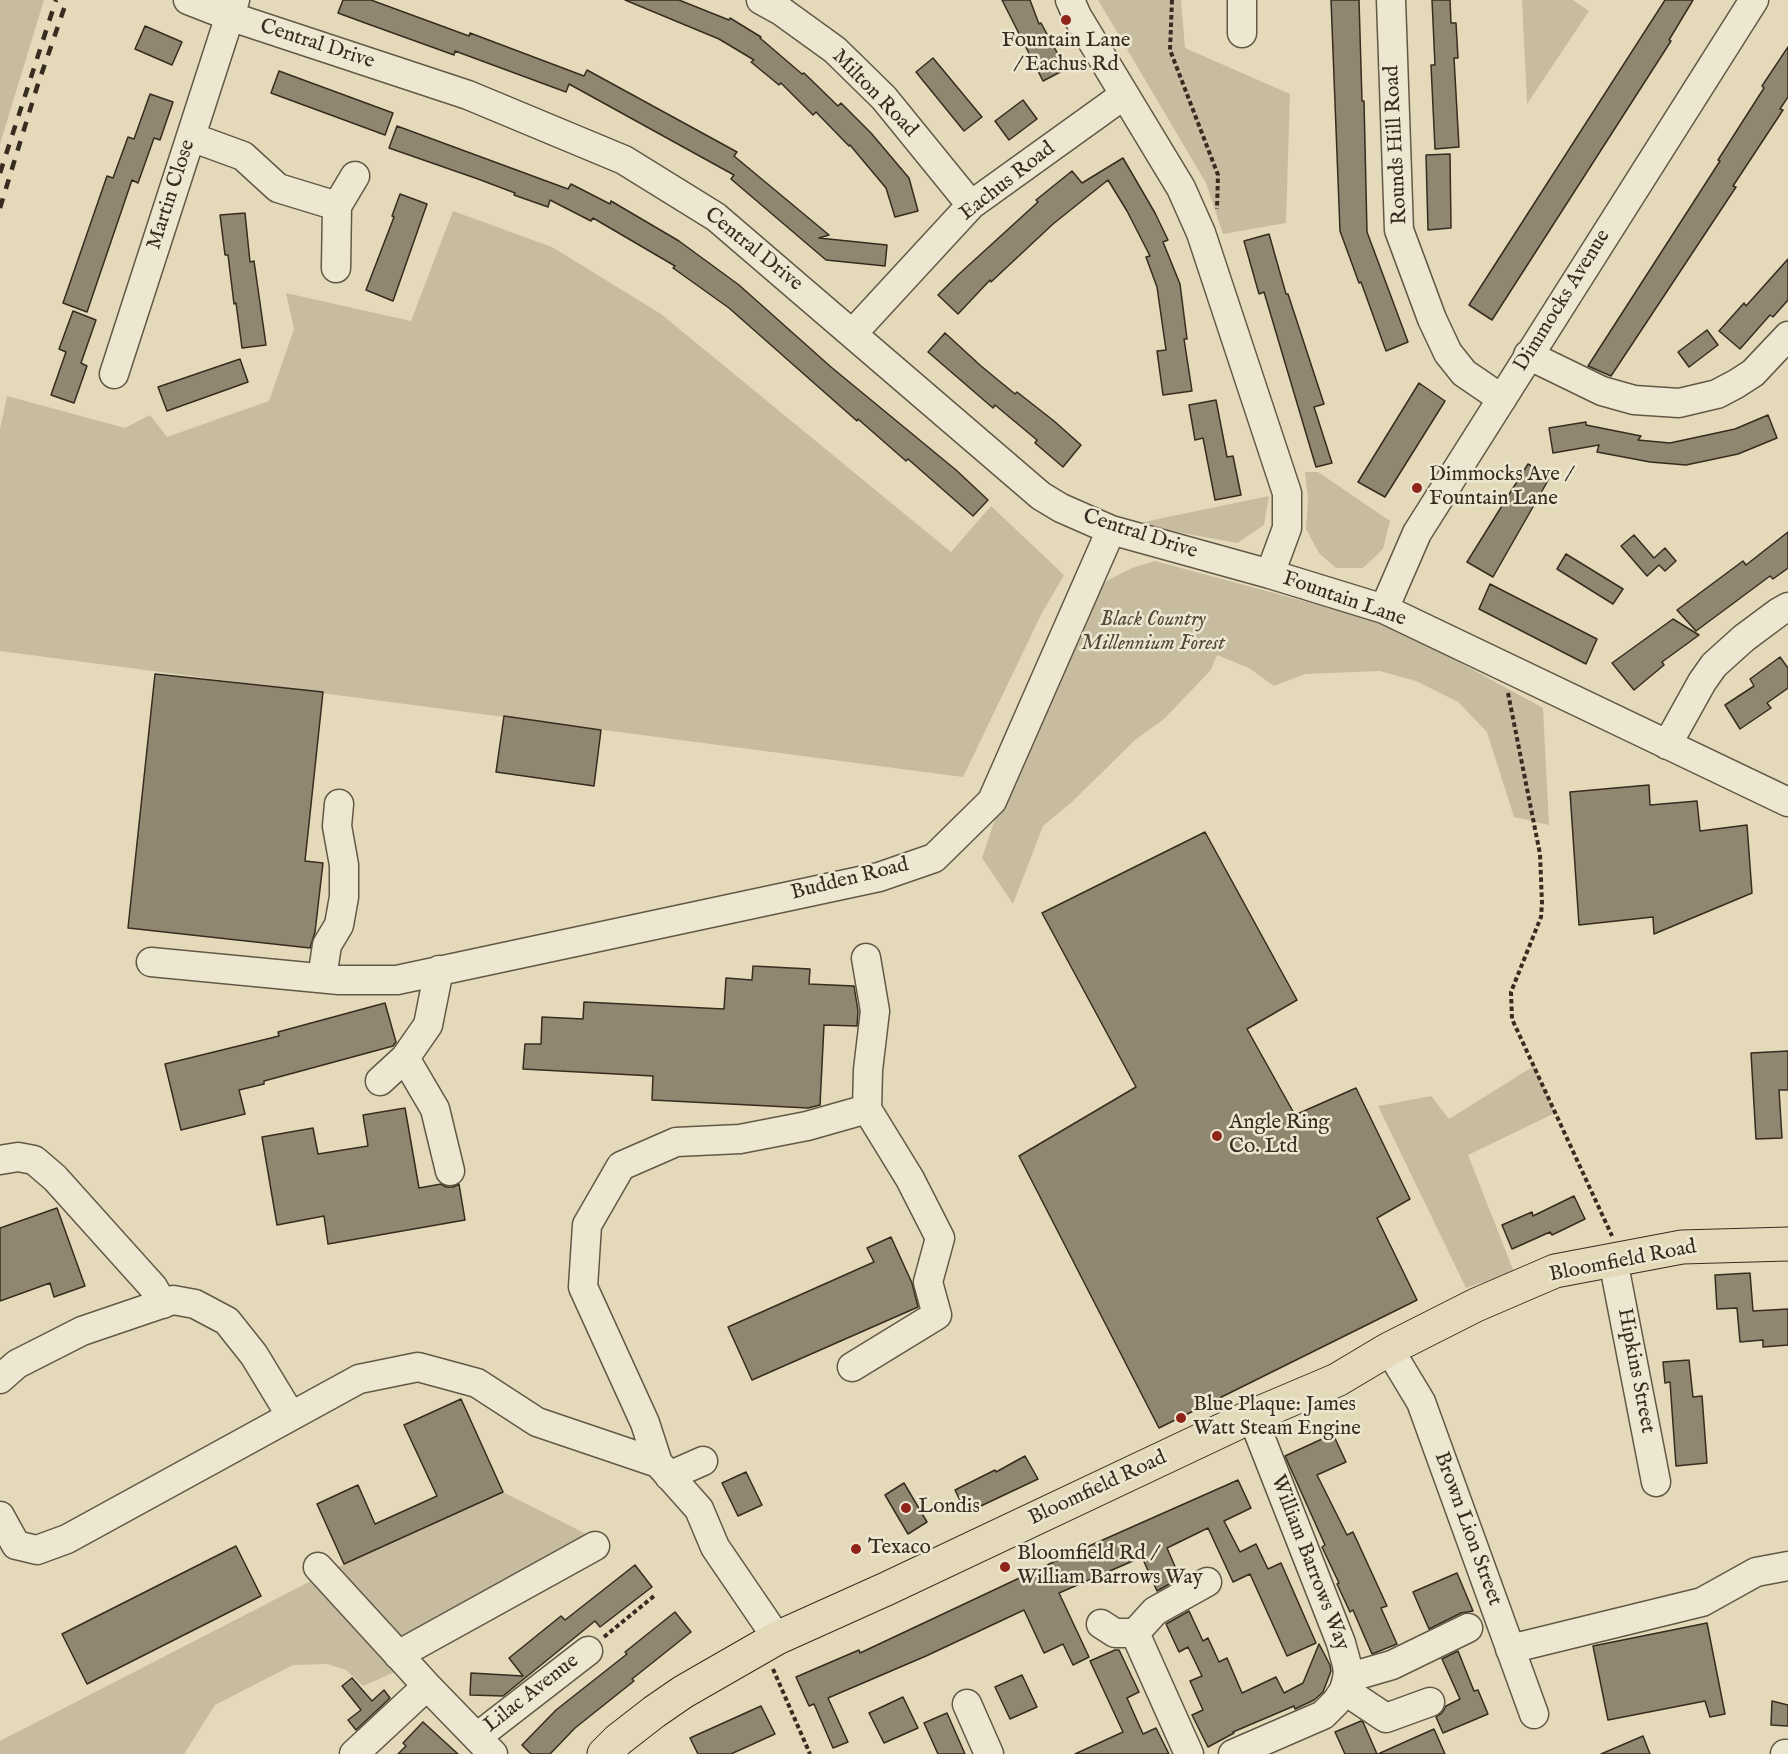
<!DOCTYPE html>
<style>
body{margin:0}
canvas{display:block;background:#e4daba}
</style>
<canvas width="1788" height="1754"></canvas>
<script>
const c = document.querySelector('canvas').getContext('2d');
c.lineJoin = 'round';
function paint(path, color) { c.fillStyle = color; c.fill(path, 'evenodd'); }
const toPath = rows => new Path2D(rows.map(r => 'M' + r).join(''));
function strokePath(path, color, width, dash) { c.strokeStyle = color; c.lineWidth = width; c.lineCap = dash ? 'butt' : 'round'; c.setLineDash(dash || []); c.stroke(path); }
function write(font, color, halo, rows, align = 'center') {
  c.font = font + ' "IM FELL English",serif'; c.lineWidth = 5; c.setLineDash([]); c.textBaseline = 'middle'; c.strokeStyle = halo; c.fillStyle = color; for (const [text, x, y, turn = 0] of rows) {
    c.save(); c.translate(x, y); c.rotate((+turn || 0) * Math.PI / 180); c.textAlign = isNaN(turn) ? turn : align; if (halo) c.strokeText(text, 0, 0); c.fillText(text, 0, 0); c.restore();
  }
}
paint(toPath([
 [0,0,44,0,0,144],
 [1098,0,1181,0,1185,48,1290,94,1286,223,1223,234,1206,183],
 [1522,0,1573,0,1589,11,1527,104],
 [453,211,552,247,661,314,951,552,991,506,1064,575,1042,613,963,777,0,651,0,429,7,396,125,428,150,415,167,437,269,401,294,329,286,293,411,321],
 [1305,472,1318,472,1390,521,1383,549,1363,568,1336,568,1319,553,1306,529,1308,500],
 [1269,496,1264,525,1237,543,1134,524],
 [1155,561,1389,624,1543,708,1549,825,1514,817,1487,732,1458,702,1416,681,1380,671,1305,674,1274,686,1249,668,1217,655,1211,670,1164,719,1135,740,1073,801,1043,826,1013,904,982,858,993,825,1098,590,1108,580,1132,568],
 [1534,1066,1555,1113,1468,1155,1514,1272,1466,1288,1378,1106,1431,1096,1449,1119],
 [503,1492,594,1538,397,1671,363,1686,346,1670,327,1664,293,1665,215,1705,184,1754,0,1754,0,1741,344,1564]
]), '#c7bca0');
const building = toPath([
 [343,0,371,0,469,36,470,33,584,76,587,70,737,152,734,156,829,235,819,238,887,245,885,266,826,260,731,179,734,175,569,84,566,92,455,51,454,55,368,24,338,13,343,0],
 [625,0,679,0,729,20,730,18,761,37,760,38,802,74,804,73,838,106,841,103,871,133,909,178,918,211,895,217,886,188,850,145,849,146,816,112,813,115,781,83,779,85,751,62,754,60,719,39,625,0],
 [1002,0,1030,0,1039,24,1041,23,1066,69,1043,81,1002,0],
 [1331,0,1359,0,1362,101,1364,101,1367,232,1408,342,1386,351,1361,282,1359,283,1340,231,1331,0],
 [1432,0,1450,0,1451,23,1456,23,1458,58,1454,58,1459,147,1435,149,1431,65,1435,65,1432,0],
 [1665,0,1693,0,1669,40,1671,41,1492,320,1469,305,1665,0],
 [145,26,182,42,172,65,135,49,145,26],
 [1788,47,1788,97,1780,109,1783,110,1733,186,1736,187,1611,376,1588,366,1720,161,1718,160,1764,88,1762,86,1788,47],
 [933,58,982,117,964,131,916,72,933,58],
 [279,71,393,113,385,135,271,93,279,71],
 [150,94,173,102,160,140,154,138,138,183,132,180,87,312,63,303,107,176,113,178,128,137,134,139,150,94],
 [1023,100,1037,119,1009,140,995,121,1023,100],
 [397,126,568,189,571,184,610,204,611,201,679,241,739,285,831,367,956,470,988,500,973,516,908,459,906,461,858,419,857,421,729,308,673,268,675,266,593,218,591,221,550,200,548,207,514,195,515,193,478,179,389,148,397,126],
 [1450,154,1451,228,1428,230,1426,155,1450,154],
 [1123,158,1155,213,1168,240,1163,242,1180,284,1187,339,1184,339,1192,391,1163,395,1157,351,1166,350,1157,287,1146,257,1150,256,1127,211,1108,180,1053,224,991,282,990,280,958,314,938,295,958,275,1038,202,1036,200,1072,171,1082,183,1123,158],
 [400,194,427,204,393,301,366,290,394,217,392,216,400,194],
 [245,213,250,262,254,261,266,345,242,348,236,303,234,304,228,255,225,255,220,215,245,213],
 [1269,234,1286,294,1288,294,1324,404,1314,407,1332,463,1316,467,1264,292,1259,294,1244,241,1269,234],
 [1788,259,1788,300,1773,317,1770,315,1740,349,1719,331,1744,303,1746,306,1788,259],
 [73,311,96,320,81,363,87,366,74,403,51,395,66,352,59,349,73,311],
 [1707,330,1718,345,1689,367,1678,352,1707,330],
 [945,333,981,366,1015,394,1017,392,1054,421,1081,445,1063,467,1035,443,1037,440,995,405,993,408,928,352,945,333],
 [240,359,248,382,167,411,158,387,240,359],
 [1419,383,1445,401,1385,497,1358,482,1419,383],
 [1216,400,1227,457,1233,456,1241,495,1215,500,1203,438,1195,440,1189,405,1216,400],
 [1768,415,1777,438,1738,454,1686,465,1650,462,1597,452,1599,445,1553,453,1549,428,1586,422,1586,425,1641,436,1638,440,1670,443,1735,429,1768,415],
 [1528,464,1550,477,1493,577,1467,562,1528,464],
 [1788,532,1788,568,1773,579,1770,576,1696,631,1677,610,1743,561,1746,565,1788,532],
 [1634,535,1654,558,1665,548,1676,561,1665,571,1659,565,1647,576,1621,546,1634,535],
 [1566,554,1623,589,1613,604,1557,569,1566,554],
 [1490,584,1597,639,1586,664,1479,609,1490,584],
 [1673,619,1699,635,1662,662,1664,665,1634,690,1612,663,1673,619],
 [1780,657,1788,668,1788,688,1767,703,1771,708,1740,729,1725,705,1754,686,1750,679,1780,657],
 [155,674,323,692,305,861,323,863,315,932,310,948,128,928,155,674],
 [504,716,601,730,594,786,496,772,504,716],
 [1649,785,1650,805,1697,801,1700,831,1747,825,1752,893,1654,934,1653,917,1579,925,1570,792,1649,785],
 [1205,832,1297,1000,1247,1029,1295,1115,1356,1088,1410,1199,1377,1218,1417,1300,1159,1428,1019,1156,1136,1087,1042,913,1205,832],
 [753,966,810,969,809,984,854,986,858,1011,857,1026,824,1025,820,1105,808,1108,652,1100,653,1076,523,1069,525,1044,541,1044,542,1017,583,1019,584,1002,724,1009,726,978,752,980,753,966],
 [385,1003,396,1042,393,1046,264,1081,264,1084,239,1090,245,1114,181,1130,165,1064,279,1036,278,1032,385,1003],
 [1788,1051,1788,1090,1779,1090,1782,1138,1756,1139,1751,1053,1788,1051],
 [405,1108,419,1188,441,1184,446,1187,453,1187,459,1184,465,1220,328,1244,324,1216,277,1225,262,1137,313,1128,318,1154,368,1146,363,1115,405,1108],
 [1574,1196,1585,1219,1552,1235,1550,1232,1512,1249,1502,1225,1532,1212,1533,1216,1574,1196],
 [57,1208,85,1286,54,1297,50,1283,0,1301,0,1228,57,1208],
 [891,1237,912,1283,918,1307,752,1380,728,1327,874,1262,867,1248,891,1237],
 [1750,1273,1753,1311,1788,1309,1788,1345,1763,1347,1763,1340,1740,1342,1737,1308,1717,1309,1715,1275,1750,1273],
 [1689,1360,1693,1397,1702,1396,1707,1463,1676,1466,1670,1382,1665,1383,1663,1362,1689,1360],
 [461,1399,503,1492,344,1564,317,1504,358,1485,375,1524,437,1496,404,1425,461,1399],
 [1333,1434,1346,1462,1317,1475,1347,1535,1353,1532,1387,1606,1381,1608,1397,1644,1372,1654,1353,1610,1350,1612,1337,1584,1339,1583,1322,1547,1325,1545,1285,1456,1333,1434],
 [1025,1456,1038,1479,966,1513,955,1490,995,1470,996,1472,1025,1456],
 [746,1472,762,1505,738,1516,722,1483,746,1472],
 [1238,1480,1251,1508,1224,1521,1240,1552,1256,1544,1268,1569,1281,1563,1316,1643,1287,1656,1250,1574,1233,1582,1208,1528,1167,1548,1180,1578,1157,1591,1142,1557,1059,1593,1089,1657,1073,1665,1063,1644,1044,1653,1024,1610,926,1656,828,1698,848,1742,833,1748,814,1704,809,1706,796,1677,859,1650,860,1653,1062,1558,1238,1480],
 [904,1483,927,1522,908,1534,885,1495,904,1483],
 [236,1546,261,1596,87,1684,62,1634,236,1546],
 [635,1565,652,1587,600,1627,595,1621,503,1696,470,1695,471,1673,523,1676,509,1658,561,1616,565,1620,635,1565],
 [1457,1573,1473,1611,1461,1613,1429,1629,1413,1592,1457,1573],
 [1189,1611,1203,1641,1208,1638,1219,1662,1227,1658,1242,1693,1276,1677,1284,1693,1303,1683,1319,1644,1330,1665,1331,1671,1323,1692,1314,1700,1295,1709,1294,1706,1233,1732,1234,1733,1208,1747,1192,1715,1203,1710,1190,1681,1202,1676,1188,1647,1179,1652,1166,1624,1189,1611],
 [675,1612,691,1632,632,1679,634,1681,575,1728,550,1754,531,1754,522,1745,556,1710,627,1654,625,1652,675,1612],
 [1707,1623,1725,1714,1710,1717,1705,1701,1608,1720,1593,1646,1707,1623],
 [1115,1650,1119,1650,1139,1692,1127,1698,1143,1734,1156,1728,1169,1754,1075,1754,1123,1732,1090,1661,1115,1650],
 [1458,1651,1474,1691,1478,1690,1488,1714,1443,1733,1436,1717,1442,1713,1446,1706,1460,1699,1442,1659,1458,1651],
 [1022,1675,1037,1707,1010,1719,995,1687,1022,1675],
 [352,1678,372,1701,384,1690,390,1698,356,1730,348,1720,361,1710,342,1686,352,1678],
 [903,1697,918,1728,884,1743,869,1713,903,1697],
 [1772,1701,1788,1705,1788,1726,1771,1725,1772,1701],
 [761,1706,775,1734,731,1754,698,1754,690,1738,761,1706],
 [947,1713,965,1754,938,1754,924,1723,947,1713],
 [1361,1721,1363,1722,1377,1754,1345,1754,1335,1732,1361,1721],
 [423,1722,458,1754,398,1754,406,1746,403,1743,423,1722],
 [1434,1729,1445,1754,1378,1754,1434,1729],
 [1643,1736,1650,1754,1601,1754,1643,1736]
]);
paint(building, '#918670');
strokePath(building, '#372c1f', 1.5);
const minor = toPath([
 [188,0,229,16,468,95,624,160,716,217,1041,496,1061,508,1111,530,1270,574],
 [761,0,781,11,835,50,884,98,971,205],
 [1070,0,1077,16,1181,188,1201,233,1287,493,1287,528,1270,574,1384,609,1788,802],
 [1391,0,1399,230,1432,319,1448,353,1464,373,1502,399],
 [1242,33,1242,0],
 [191,137,243,156,278,188,337,206],
 [336,268,337,206,355,176],
 [853,333,971,205,1124,95],
 [1528,355,1602,391,1634,400,1679,403,1717,394,1736,384,1753,373,1788,336],
 [114,374,235,0],
 [1384,609,1417,533,1754,0],
 [1667,745,1702,682,1714,665,1744,638,1779,612,1788,607],
 [151,962,339,980,397,980,879,877,934,858,992,801,1111,530],
 [322,978,327,945,339,925,344,897,344,865,337,826,339,804],
 [405,1058,435,1109,450,1171],
 [380,1081,405,1058,428,1025,439,970],
 [0,1160,18,1157,34,1160,55,1178,153,1287,163,1304],
 [1613,1260,1656,1482],
 [1389,1349,1421,1402,1534,1714],
 [852,1367,937,1315,928,1282,940,1238,910,1179,867,1109,868,1070,875,1011,866,958],
 [0,1379,17,1364,82,1331,173,1300,195,1304,227,1321,254,1355,291,1416],
 [658,1463,645,1423,583,1287,587,1225,621,1166,676,1142,740,1139,807,1126,867,1109],
 [669,1476,703,1461],
 [0,1516,16,1545,37,1550,67,1539,359,1379,418,1367,477,1383,537,1422,658,1463,699,1509,715,1547,777,1638],
 [318,1567,427,1686,493,1754],
 [1101,1624,1115,1633,1135,1633],
 [1510,1649,1702,1602,1756,1572,1788,1566],
 [398,1655,595,1546],
 [1347,1678,1392,1665,1468,1628],
 [1344,1690,1386,1718,1430,1702],
 [967,1704,989,1754],
 [477,1737,588,1651],
 [354,1754,427,1686],
 [1189,1754,1135,1633,1155,1611,1207,1582],
 [1233,1754,1323,1715,1336,1702,1344,1690,1348,1675,1347,1665,1341,1643,1252,1416],
 [1785,1754,1788,1754]
]);
const major = toPath([
 [604,1754,618,1740,654,1712,683,1692,777,1638,886,1589,1252,1416,1337,1380,1389,1349,1476,1305,1555,1271,1682,1247,1788,1244]
]);
strokePath(minor, '#625846', 31);
strokePath(major, '#372c1f', 35);
strokePath(toPath([
 [1172,0,1170,50,1218,175,1217,209],
 [1508,693,1540,854,1542,903,1541,917,1511,992,1512,1019,1612,1236],
 [604,1637,654,1596],
 [773,1669,810,1754]
]), '#372c1f', 4, [4.5, 3]);
strokePath(minor, '#ede7d2', 28);
strokePath(major, '#e4daba', 33);
strokePath(toPath([
 [0,173,56,0],
 [0,208,37,87,67,0]
]), '#372c1f', 4.5, [10, 10]);
for (const [x, y, r, color] of [
 [1066,20,6,"#8f2418"],
 [1417,488,6,"#8f2418"],
 [1217,1136,6,"#8f2418"],
 [1181,1418,6,"#8f2418"],
 [906,1508,6,"#8f2418"],
 [856,1549,6,"#8f2418"],
 [1005,1567,6,"#8f2418"]
]) { const dot = new Path2D(); dot.arc(x, y, r, 0, 2 * Math.PI); c.fillStyle = color; c.fill(dot); strokePath(dot, '#ede7d2', 2); }
write('21px', '#372c1f', '#ede7d2', [
 ["Fountain Lane",1066,42,"center"],
 ["/ Eachus Rd",1066,66,"center"],
 ["Dimmocks Ave /",1429,476],
 ["Fountain Lane",1429,500],
 ["Angle Ring",1229,1124],
 ["Co. Ltd",1229,1148],
 ["Blue Plaque: James",1193,1406],
 ["Watt Steam Engine",1193,1430],
 ["Londis",918,1508],
 ["Texaco",868,1549],
 ["Bloomfield Rd /",1017,1555],
 ["William Barrows Way",1017,1579]
], 'left');
write('21px', '#372c1f', '#ede7d2', [
 ["Central Drive",317,45,18],
 ["Milton Road",874,94,46],
 ["Rounds Hill Road",1397,145,-93],
 ["Eachus Road",1008,182,-38],
 ["Martin Close",172,195,-72],
 ["Central Drive",753,250,39],
 ["Dimmocks Avenue",1563,301,-58],
 ["Central Drive",1140,535,18],
 ["Fountain Lane",1344,600,19],
 ["Budden Road",850,880,-14],
 ["Bloomfield Road",1623,1262,-11],
 ["Hipkins Street",1635,1371,79],
 ["Bloomfield Road",1098,1489,-25],
 ["Brown Lion Street",1467,1529,70],
 ["William Barrows Way",1309,1563,69],
 ["Lilac Avenue",532,1694,-38]
]);
write('italic 21px', '#544939', '#ede7d2', [
 ["Black Country",1153,621],
 ["Millennium Forest",1153,645]
]);
</script>
